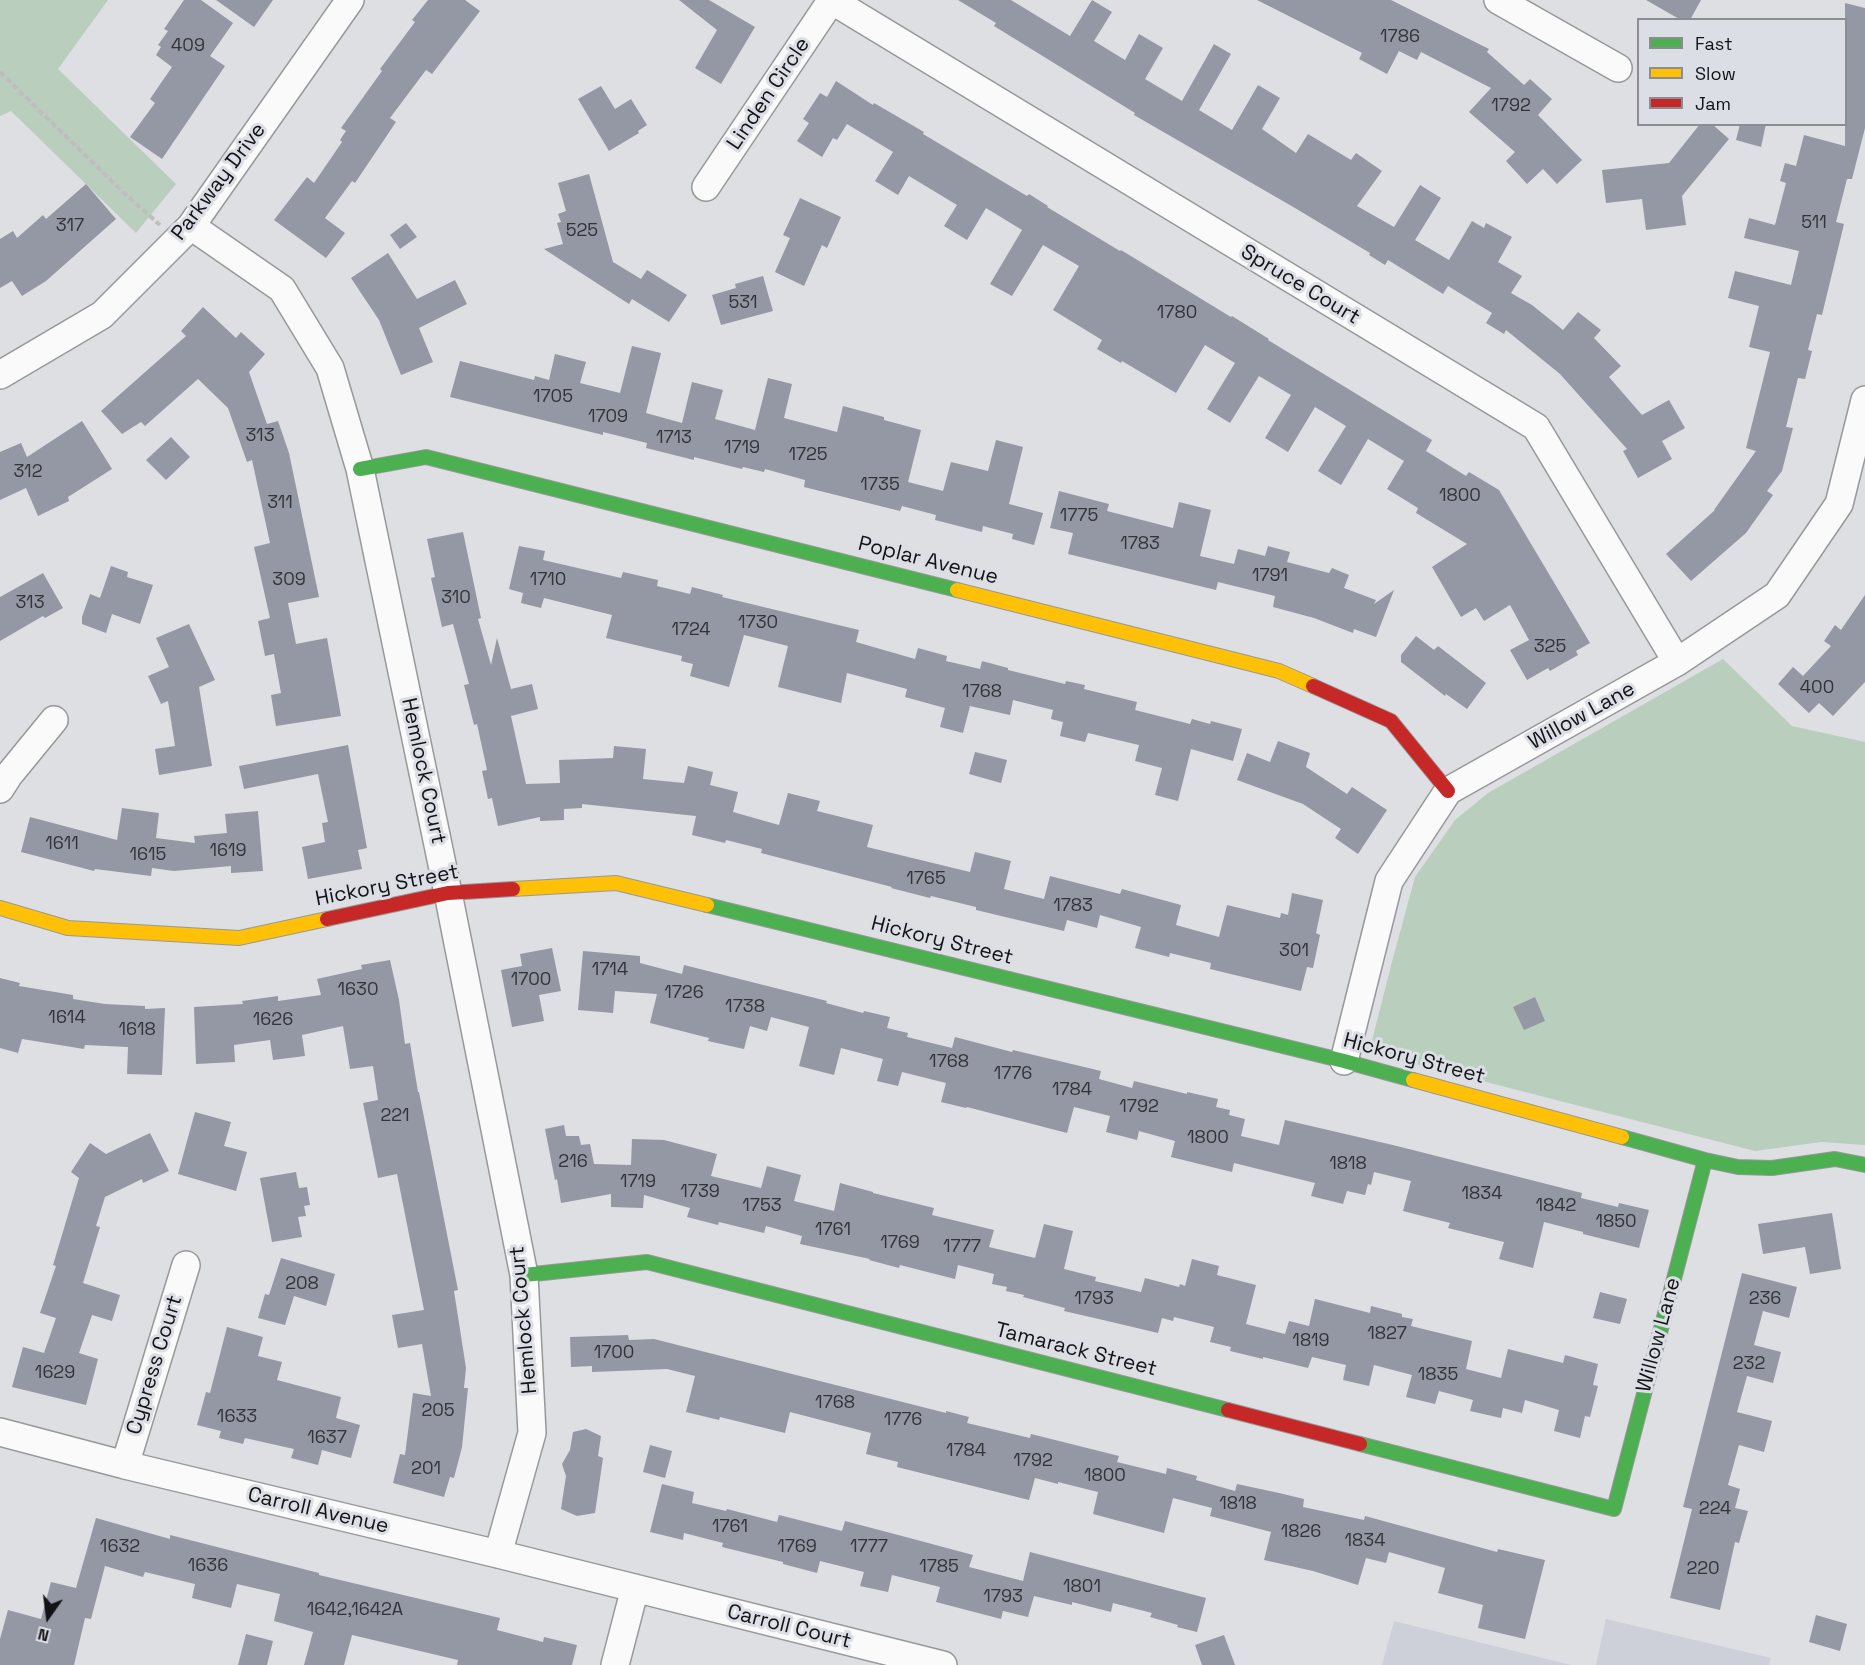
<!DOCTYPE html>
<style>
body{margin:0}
#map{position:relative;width:1865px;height:1665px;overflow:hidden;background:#dedfe3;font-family:"Space Grotesk",sans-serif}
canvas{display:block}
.legend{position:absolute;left:1637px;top:18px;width:210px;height:108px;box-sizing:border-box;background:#dcdee5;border:2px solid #8b8d92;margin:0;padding:8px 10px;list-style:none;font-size:18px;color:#121315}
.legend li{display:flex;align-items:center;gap:12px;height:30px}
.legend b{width:30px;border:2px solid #8b8d92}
.north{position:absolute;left:18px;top:1587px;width:60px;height:60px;-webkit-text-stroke:4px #dcdee5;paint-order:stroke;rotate:194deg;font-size:16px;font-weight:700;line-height:24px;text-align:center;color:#121315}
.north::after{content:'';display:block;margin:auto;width:21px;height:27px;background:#121315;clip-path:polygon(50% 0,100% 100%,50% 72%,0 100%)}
</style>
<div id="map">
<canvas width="1865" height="1665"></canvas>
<ul class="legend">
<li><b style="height:8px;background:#4caf50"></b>Fast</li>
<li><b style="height:8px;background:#ffc107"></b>Slow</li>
<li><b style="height:8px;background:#c62828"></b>Jam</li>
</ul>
<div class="north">N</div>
</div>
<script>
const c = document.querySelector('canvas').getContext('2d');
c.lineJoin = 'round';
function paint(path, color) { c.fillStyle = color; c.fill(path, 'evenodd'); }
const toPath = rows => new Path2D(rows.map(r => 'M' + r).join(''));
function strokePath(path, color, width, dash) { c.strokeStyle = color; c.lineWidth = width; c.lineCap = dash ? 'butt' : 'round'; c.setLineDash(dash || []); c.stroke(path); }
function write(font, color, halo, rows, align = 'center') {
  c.font = font + ' "Space Grotesk",sans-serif'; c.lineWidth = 6; c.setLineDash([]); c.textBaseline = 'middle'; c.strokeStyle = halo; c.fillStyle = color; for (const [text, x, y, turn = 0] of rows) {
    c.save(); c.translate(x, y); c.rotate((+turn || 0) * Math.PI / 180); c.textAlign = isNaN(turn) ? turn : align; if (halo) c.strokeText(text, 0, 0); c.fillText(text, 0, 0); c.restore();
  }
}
paint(toPath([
 [1606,1619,1771,1658,1769,1665,1596,1665],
 [1394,1621,1571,1665,1382,1665]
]), '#cdd0d9');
paint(toPath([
 [0,0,108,0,58,69,176,184,136,233,11,111,0,116],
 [1723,659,1792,726,1865,742,1865,1145,1821,1142,1755,1151,1369,1052,1393,958,1415,877,1455,820,1488,793]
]), '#b9cebd');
paint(toPath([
 [184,0,201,0,233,23,210,56,225,66,162,159,130,137,155,103,150,99,172,67,156,55,161,47,158,45,168,31,164,29],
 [216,0,273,0,254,27],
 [428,0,465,0,480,11,432,74,426,70,390,118,396,122,355,183,352,181,325,218,345,233,326,258,274,220,307,177,314,183,342,142,340,140,346,131,341,128,382,71,380,69,415,22,412,20],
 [679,0,709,0,755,27,721,84,695,68,717,30],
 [958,0,1011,0,1070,36,1092,0,1112,12,1094,41,1125,60,1139,34,1163,48,1145,79,1182,101,1214,44,1231,54,1199,110,1232,130,1258,85,1280,98,1262,129,1296,153,1308,134,1351,160,1356,153,1382,171,1357,206,1394,227,1420,185,1441,198,1415,240,1449,260,1472,221,1484,228,1486,223,1512,237,1498,262,1522,276,1511,293,1532,305,1563,330,1578,312,1601,330,1594,338,1621,366,1609,377,1642,415,1669,400,1685,428,1662,441,1672,459,1638,478,1623,451,1627,449,1560,374,1506,330,1504,334,1486,323,1492,313,1448,286,1443,294,1388,260,1385,265,1369,255,1370,253,1295,208,1134,115,1135,113,994,26,996,23],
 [1257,0,1391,0,1489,49,1487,52,1524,85,1530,79,1552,99,1538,115,1582,160,1557,184,1543,169,1527,184,1506,161,1515,152,1469,112,1491,88,1421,52,1417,60,1399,51,1387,74,1359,59,1362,53],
 [1646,0,1701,0,1690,20,1681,20],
 [1845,3,1865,8,1865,128,1852,179,1847,179,1836,222,1844,224,1822,315,1817,314,1808,350,1812,351,1805,379,1798,378,1786,427,1793,428,1782,471,1767,491,1773,495,1746,533,1691,581,1666,554,1715,510,1714,510,1756,451,1746,448,1770,352,1749,347,1759,306,1728,298,1735,271,1791,285,1799,251,1744,238,1749,218,1775,225,1786,183,1780,181,1785,163,1796,166,1804,135,1845,146],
 [836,81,873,105,874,103,924,132,923,134,1027,196,1029,194,1048,206,1047,207,1120,251,1121,250,1231,317,1232,316,1269,339,1268,340,1432,440,1426,451,1466,476,1469,472,1499,490,1590,643,1576,651,1578,655,1550,671,1548,668,1527,680,1510,650,1529,640,1510,605,1484,621,1476,608,1461,617,1432,567,1467,544,1416,513,1418,508,1387,489,1404,461,1368,439,1341,485,1318,471,1346,426,1315,407,1288,452,1265,438,1291,395,1259,376,1230,423,1207,409,1235,363,1205,345,1176,393,1122,361,1121,363,1097,349,1102,340,1053,310,1079,266,1043,245,1012,296,990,284,1022,230,986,208,967,240,944,226,957,205,909,176,898,195,875,181,893,152,847,124,837,140,833,138,822,157,797,141,809,123,803,119,820,93,827,97],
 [601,86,615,109,631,99,647,125,638,131,639,133,609,151,578,99],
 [1700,124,1712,124,1729,139,1682,196,1686,225,1646,230,1642,199,1606,203,1602,170,1669,163],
 [1740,124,1766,124,1761,147,1736,140],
 [589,174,613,262,641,279,647,270,687,295,669,322,632,299,629,304,544,249,563,244,557,223,561,222,558,214,566,211,558,183],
 [86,184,116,219,46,281,22,296,12,281,0,288,0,239,13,231,17,238,43,215,46,219],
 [800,198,841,217,827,248,822,245,804,286,775,272,790,238,783,235],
 [406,223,417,237,400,249,390,235],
 [388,253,417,299,455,280,467,304,419,328,433,362,401,375,379,320,351,278],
 [763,276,773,311,721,325,712,295,736,288,735,284],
 [203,307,236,338,241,332,265,354,249,372,267,424,278,421,289,453,319,597,288,603,296,644,327,638,341,716,276,726,271,695,281,693,274,654,265,656,258,621,270,618,254,547,270,543,252,460,247,462,228,408,198,379,145,426,141,422,122,434,101,411,186,336,181,331],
 [632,346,661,353,646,413,682,423,692,382,723,390,715,419,755,430,768,378,792,384,784,418,837,432,843,406,884,417,884,420,921,430,908,482,943,491,951,462,988,471,996,440,1023,447,1009,504,1043,513,1034,545,1012,539,1013,534,983,526,982,532,935,520,936,515,902,506,900,511,804,487,805,480,765,469,764,472,743,467,742,469,694,457,694,460,646,448,647,443,603,432,603,435,450,397,460,361,534,380,535,376,549,380,555,354,586,362,580,383,620,393],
 [82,421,112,469,68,497,69,501,38,516,26,488,0,500,0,452,21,443,27,457],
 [171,437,190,457,166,480,146,460],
 [1059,491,1109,504,1107,511,1173,528,1179,502,1211,510,1200,556,1234,564,1238,549,1265,556,1268,546,1290,552,1287,562,1329,573,1332,568,1349,575,1344,588,1376,600,1374,604,1394,590,1376,637,1354,629,1353,633,1314,618,1273,607,1275,596,1218,582,1216,590,1068,554,1073,533,1050,528],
 [463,532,481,618,478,619,491,665,497,638,511,689,532,684,538,709,511,716,526,784,560,783,559,760,613,758,614,746,646,749,643,779,684,783,688,766,713,772,710,785,738,792,733,812,779,825,788,793,820,801,817,811,873,825,867,847,970,872,975,852,1011,861,1004,889,1044,899,1050,876,1120,894,1122,889,1181,905,1176,925,1219,937,1227,905,1280,918,1281,913,1288,915,1292,893,1323,900,1316,933,1320,935,1313,968,1307,967,1301,991,1210,969,1211,963,1170,953,1169,957,1135,948,1141,927,1100,915,1097,928,1067,920,1064,931,976,910,976,907,931,896,930,898,891,888,892,887,761,853,762,849,726,840,725,843,692,835,696,816,582,804,582,808,564,809,564,820,540,821,540,817,498,826,492,798,488,799,482,771,487,770,477,724,474,725,464,685,469,684,453,624,442,627,431,578,435,577,427,539],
 [519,546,545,551,543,560,621,578,623,572,658,580,657,586,690,594,692,587,723,595,722,597,859,630,856,642,915,659,918,648,947,656,946,661,980,669,982,661,1008,668,1008,670,1065,684,1066,681,1085,685,1084,689,1137,702,1135,710,1190,724,1192,719,1210,724,1211,721,1242,729,1233,761,1191,749,1178,801,1155,795,1162,768,1135,761,1139,745,1088,733,1085,742,1060,736,1063,722,1051,719,1053,710,1013,700,1010,715,970,706,963,733,940,727,945,708,905,697,907,689,847,673,841,703,778,687,788,646,744,635,729,687,690,676,693,664,681,661,682,656,606,638,612,615,544,598,541,608,521,603,523,593,509,589],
 [111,566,128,572,127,577,153,585,140,624,112,614,106,633,82,624,82,617,90,594,100,598],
 [43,573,63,608,45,618,43,616,0,641,0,597],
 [1865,595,1865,682,1833,716,1819,703,1809,713,1778,684,1793,667,1803,676,1831,646,1824,641,1835,625,1841,630],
 [189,624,215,680,199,687,212,766,159,775,155,749,175,746,168,701,161,704,148,676,169,667,156,638],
 [1416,636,1434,650,1438,646,1486,683,1467,709,1446,694,1445,696,1401,662,1401,655],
 [1278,741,1310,753,1306,767,1347,794,1352,787,1387,810,1358,854,1335,838,1341,829,1303,804,1237,780,1247,753,1270,762],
 [348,745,367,848,358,850,362,869,308,879,302,847,325,842,322,823,328,822,318,774,244,789,239,766],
 [975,752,1007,760,1001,783,969,774],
 [122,808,159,813,156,838,195,843,194,836,227,833,225,814,258,811,263,871,231,873,231,866,174,871,152,868,151,876,95,869,94,871,21,852,30,817,117,840],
 [552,948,561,991,539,995,544,1021,512,1027,501,970,522,966,520,954],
 [583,951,640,956,640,963,682,974,684,965,827,1001,826,1003,863,1013,864,1011,890,1017,887,1028,908,1033,907,1037,952,1048,955,1037,1012,1052,1013,1050,1101,1071,1099,1079,1132,1088,1134,1081,1187,1094,1187,1092,1218,1099,1216,1107,1230,1110,1229,1115,1245,1119,1241,1136,1279,1145,1285,1120,1397,1146,1582,1193,1581,1198,1618,1207,1619,1203,1649,1210,1639,1248,1583,1234,1583,1232,1544,1222,1533,1268,1499,1259,1504,1242,1448,1228,1450,1223,1403,1211,1411,1181,1374,1172,1371,1185,1368,1184,1365,1195,1347,1191,1343,1204,1311,1196,1315,1183,1234,1163,1232,1172,1171,1157,1175,1141,1139,1131,1137,1140,1106,1132,1110,1116,1074,1107,1067,1133,967,1107,966,1108,941,1102,946,1083,902,1072,898,1086,877,1081,883,1059,841,1048,834,1075,799,1066,809,1027,771,1017,767,1031,750,1026,744,1049,708,1041,709,1038,650,1023,657,994,615,991,613,1013,578,1010],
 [390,960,399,1000,405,1044,410,1043,418,1092,419,1092,458,1290,454,1291,466,1368,464,1388,468,1388,462,1447,454,1478,450,1477,444,1497,393,1483,400,1454,405,1455,413,1393,431,1396,422,1344,398,1348,392,1315,424,1310,397,1174,378,1178,363,1103,378,1100,373,1066,350,1069,343,1026,302,1035,305,1056,273,1060,270,1040,234,1045,235,1062,196,1064,194,1007,243,1004,242,1001,278,996,278,1001,321,995,317,979,362,969,361,965],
 [0,978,20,983,19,986,73,995,73,999,105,1004,145,1006,145,1009,165,1008,162,1075,127,1074,128,1047,85,1045,84,1049,22,1039,18,1053,0,1048],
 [1535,997,1545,1021,1524,1030,1513,1007],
 [195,1112,231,1122,224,1146,247,1152,236,1191,178,1174],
 [564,1125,566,1136,579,1136,581,1145,590,1144,594,1164,631,1165,632,1139,664,1140,717,1154,711,1176,761,1188,767,1166,801,1175,794,1201,834,1211,840,1183,873,1192,873,1193,934,1208,932,1215,994,1230,989,1247,1035,1258,1044,1224,1073,1231,1064,1269,1096,1277,1095,1281,1141,1292,1145,1278,1179,1287,1180,1284,1185,1286,1192,1259,1219,1266,1217,1275,1256,1285,1246,1324,1285,1334,1289,1321,1309,1326,1315,1299,1370,1313,1371,1306,1402,1314,1402,1317,1413,1319,1411,1326,1472,1341,1466,1369,1501,1378,1508,1349,1563,1363,1565,1355,1598,1364,1593,1385,1598,1386,1590,1417,1585,1416,1580,1438,1554,1431,1559,1410,1525,1400,1522,1413,1503,1408,1501,1418,1470,1411,1473,1400,1439,1391,1435,1404,1406,1397,1412,1375,1374,1365,1369,1386,1343,1380,1346,1365,1312,1357,1308,1368,1263,1357,1263,1359,1230,1351,1231,1347,1210,1342,1214,1327,1174,1317,1173,1321,1162,1318,1158,1333,1103,1320,1064,1311,1065,1308,1023,1297,1024,1295,1006,1291,1007,1287,992,1284,994,1274,958,1265,955,1279,900,1265,899,1268,869,1260,870,1259,800,1244,802,1236,766,1226,764,1233,719,1222,718,1225,687,1217,690,1208,644,1195,643,1208,611,1207,611,1194,561,1203,557,1179,555,1180,545,1129],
 [150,1133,169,1171,143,1183,142,1179,105,1197,96,1226,100,1227,83,1283,120,1295,112,1321,92,1315,79,1353,98,1359,86,1405,12,1387,23,1347,44,1353,56,1318,40,1313,56,1266,53,1265,79,1178,71,1172,90,1143,106,1154],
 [296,1172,299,1188,307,1187,310,1205,304,1206,306,1216,298,1217,302,1237,272,1242,260,1178],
 [1832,1213,1841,1269,1810,1274,1805,1247,1763,1254,1758,1224],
 [281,1258,335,1274,326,1306,294,1296,285,1325,258,1318,265,1294,269,1295],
 [1742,1273,1797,1287,1789,1318,1763,1311,1754,1345,1781,1352,1773,1383,1747,1376,1737,1412,1772,1421,1764,1452,1739,1445,1728,1485,1740,1489,1735,1508,1748,1511,1739,1543,1735,1542,1720,1610,1670,1598,1692,1509,1683,1507],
 [1600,1292,1627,1299,1620,1324,1593,1318],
 [227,1327,263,1337,258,1356,282,1362,277,1380,341,1397,336,1418,360,1425,351,1458,322,1450,318,1465,291,1458,294,1449,245,1438,243,1444,219,1438,221,1431,197,1425,206,1392,210,1393],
 [628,1335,629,1340,654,1339,946,1413,946,1411,969,1417,967,1423,1030,1438,1031,1434,1119,1456,1117,1462,1166,1474,1167,1468,1197,1476,1196,1480,1235,1491,1237,1484,1279,1493,1304,1499,1303,1507,1364,1520,1365,1516,1497,1552,1498,1549,1545,1560,1525,1639,1478,1628,1483,1605,1438,1593,1445,1568,1389,1552,1386,1563,1366,1558,1358,1585,1313,1571,1264,1560,1271,1532,1210,1516,1212,1508,1173,1498,1164,1533,1093,1514,1098,1492,1058,1482,1058,1484,1035,1478,1029,1500,897,1467,898,1462,866,1454,871,1433,790,1412,785,1433,720,1417,719,1420,686,1412,695,1376,667,1369,592,1372,592,1366,571,1367,570,1337],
 [586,1429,601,1436,598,1456,603,1458,595,1513,577,1516,561,1509,566,1476,562,1464,570,1450,573,1432],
 [650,1445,672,1451,665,1478,643,1472],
 [662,1484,694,1492,692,1503,726,1511,727,1509,777,1522,779,1515,842,1531,845,1521,902,1536,973,1555,969,1567,1023,1581,1030,1552,1206,1598,1197,1632,1177,1627,1178,1625,1150,1617,1152,1613,1113,1603,1111,1612,1072,1602,1072,1605,1034,1596,1028,1617,1003,1611,1001,1619,936,1602,940,1587,892,1575,888,1592,860,1586,864,1572,820,1561,817,1573,783,1564,783,1562,722,1547,723,1543,684,1533,683,1540,650,1532],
 [96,1518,170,1539,170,1535,319,1573,319,1575,500,1618,497,1630,543,1642,544,1637,577,1645,572,1665,457,1665,458,1660,352,1635,344,1665,304,1665,313,1632,274,1621,280,1594,237,1584,231,1608,192,1598,195,1584,145,1572,143,1577,105,1566,91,1619,85,1618,74,1665,0,1665,0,1639,8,1610,41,1619,51,1582,76,1588],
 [1816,1615,1847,1624,1840,1651,1809,1642],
 [246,1634,273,1641,267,1665,238,1665],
 [1224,1635,1235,1665,1202,1665,1195,1645]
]), '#9497a4');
const street = toPath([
 [831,0,1536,427,1677,662],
 [1498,0,1618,68],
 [706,187,831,1],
 [191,226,282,289,330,368,360,469,448,893,524,1275,532,1433,498,1554],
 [0,375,102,315,191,226,350,0],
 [0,789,9,775,54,720],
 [1344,1061,1389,881,1448,791,1677,662,1777,595,1839,504,1865,400],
 [0,1432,125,1465,498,1554,943,1665],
 [125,1465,186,1265],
 [615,1665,635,1588]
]);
const fast = toPath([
 [360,469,426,457,957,590],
 [707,905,1344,1061,1413,1080],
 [1622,1137,1705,1160,1738,1167,1772,1168,1835,1159,1865,1165],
 [524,1275,647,1262,1228,1410],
 [1360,1444,1614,1509,1705,1160]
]);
const slow = toPath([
 [957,590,1279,671,1313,686],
 [513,889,616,883,707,905],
 [0,908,68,928,239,938,327,919],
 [1413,1080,1622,1137]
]);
const jam = toPath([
 [1313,686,1391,721,1448,791],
 [327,919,448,893,513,889],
 [1228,1410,1360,1444]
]);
strokePath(street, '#97989a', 30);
strokePath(fast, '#97989a', 16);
strokePath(slow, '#97989a', 16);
strokePath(jam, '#97989a', 16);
strokePath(toPath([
 [0,72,123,192,160,225]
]), '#bebebf', 4, [6, 3]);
strokePath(street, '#fafafb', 27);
strokePath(fast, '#4caf50', 14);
strokePath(slow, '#ffc107', 14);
strokePath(jam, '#c62828', 14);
write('18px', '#323439', null, [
 ["1786",1400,37],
 ["409",188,46],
 ["1792",1511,106],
 ["511",1814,223],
 ["317",70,226],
 ["525",582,231],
 ["531",743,303],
 ["1780",1177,313],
 ["1705",553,397],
 ["1709",608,417],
 ["313",260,436],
 ["1713",674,438],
 ["1719",742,448],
 ["1725",808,455],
 ["312",28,472],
 ["1735",880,485],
 ["1800",1460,496],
 ["311",280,503],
 ["1775",1079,516],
 ["1783",1140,544],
 ["1791",1270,576],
 ["309",289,580],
 ["1710",548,580],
 ["310",456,598],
 ["313",30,603],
 ["1730",758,623],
 ["1724",691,630],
 ["325",1550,647],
 ["400",1817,688],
 ["1768",982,692],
 ["1611",62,844],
 ["1619",228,851],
 ["1615",148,855],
 ["1765",926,879],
 ["1783",1073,906],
 ["301",1294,951],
 ["1714",610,970],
 ["1700",531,980],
 ["1630",358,990],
 ["1726",684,993],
 ["1738",745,1007],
 ["1614",67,1018],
 ["1626",273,1020],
 ["1618",137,1030],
 ["1768",949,1062],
 ["1776",1013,1074],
 ["1784",1072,1090],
 ["1792",1139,1107],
 ["221",395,1116],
 ["1800",1208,1138],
 ["216",573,1162],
 ["1818",1348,1164],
 ["1719",638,1182],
 ["1739",700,1192],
 ["1834",1482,1194],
 ["1753",762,1206],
 ["1842",1556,1206],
 ["1850",1616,1222],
 ["1761",833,1230],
 ["1769",900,1243],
 ["1777",962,1247],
 ["208",302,1284],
 ["1793",1094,1299],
 ["236",1765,1299],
 ["1827",1387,1334],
 ["1819",1311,1341],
 ["1700",614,1353],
 ["232",1749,1364],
 ["1629",55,1373],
 ["1835",1438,1375],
 ["1768",835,1403],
 ["205",438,1411],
 ["1633",237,1417],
 ["1776",903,1420],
 ["1637",327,1438],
 ["1784",966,1451],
 ["1792",1033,1461],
 ["201",426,1469],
 ["1800",1105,1476],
 ["1818",1238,1504],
 ["224",1715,1509],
 ["1761",730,1527],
 ["1826",1301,1532],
 ["1834",1365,1541],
 ["1632",120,1547],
 ["1769",797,1547],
 ["1777",869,1547],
 ["1636",208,1566],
 ["1785",939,1567],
 ["220",1703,1569],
 ["1801",1082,1587],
 ["1793",1003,1597],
 ["1642,1642A",355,1610]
]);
write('21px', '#121315', '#dcdee5', [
 ["Linden Circle",769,94,-56],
 ["Parkway Drive",219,182,-53],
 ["Spruce Court",1300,285,31],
 ["Poplar Avenue",928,561,14],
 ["Willow Lane",1582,716,-29],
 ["Hemlock Court",423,771,78],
 ["Hickory Street",387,886,-11],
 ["Hickory Street",942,941,14],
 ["Hickory Street",1414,1059,15],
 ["Hemlock Court",524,1320,-95],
 ["Willow Lane",1659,1335,-75],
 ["Tamarack Street",1076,1350,14],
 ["Cypress Court",155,1365,-73],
 ["Carroll Avenue",318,1511,13],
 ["Carroll Court",789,1627,14]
]);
</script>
